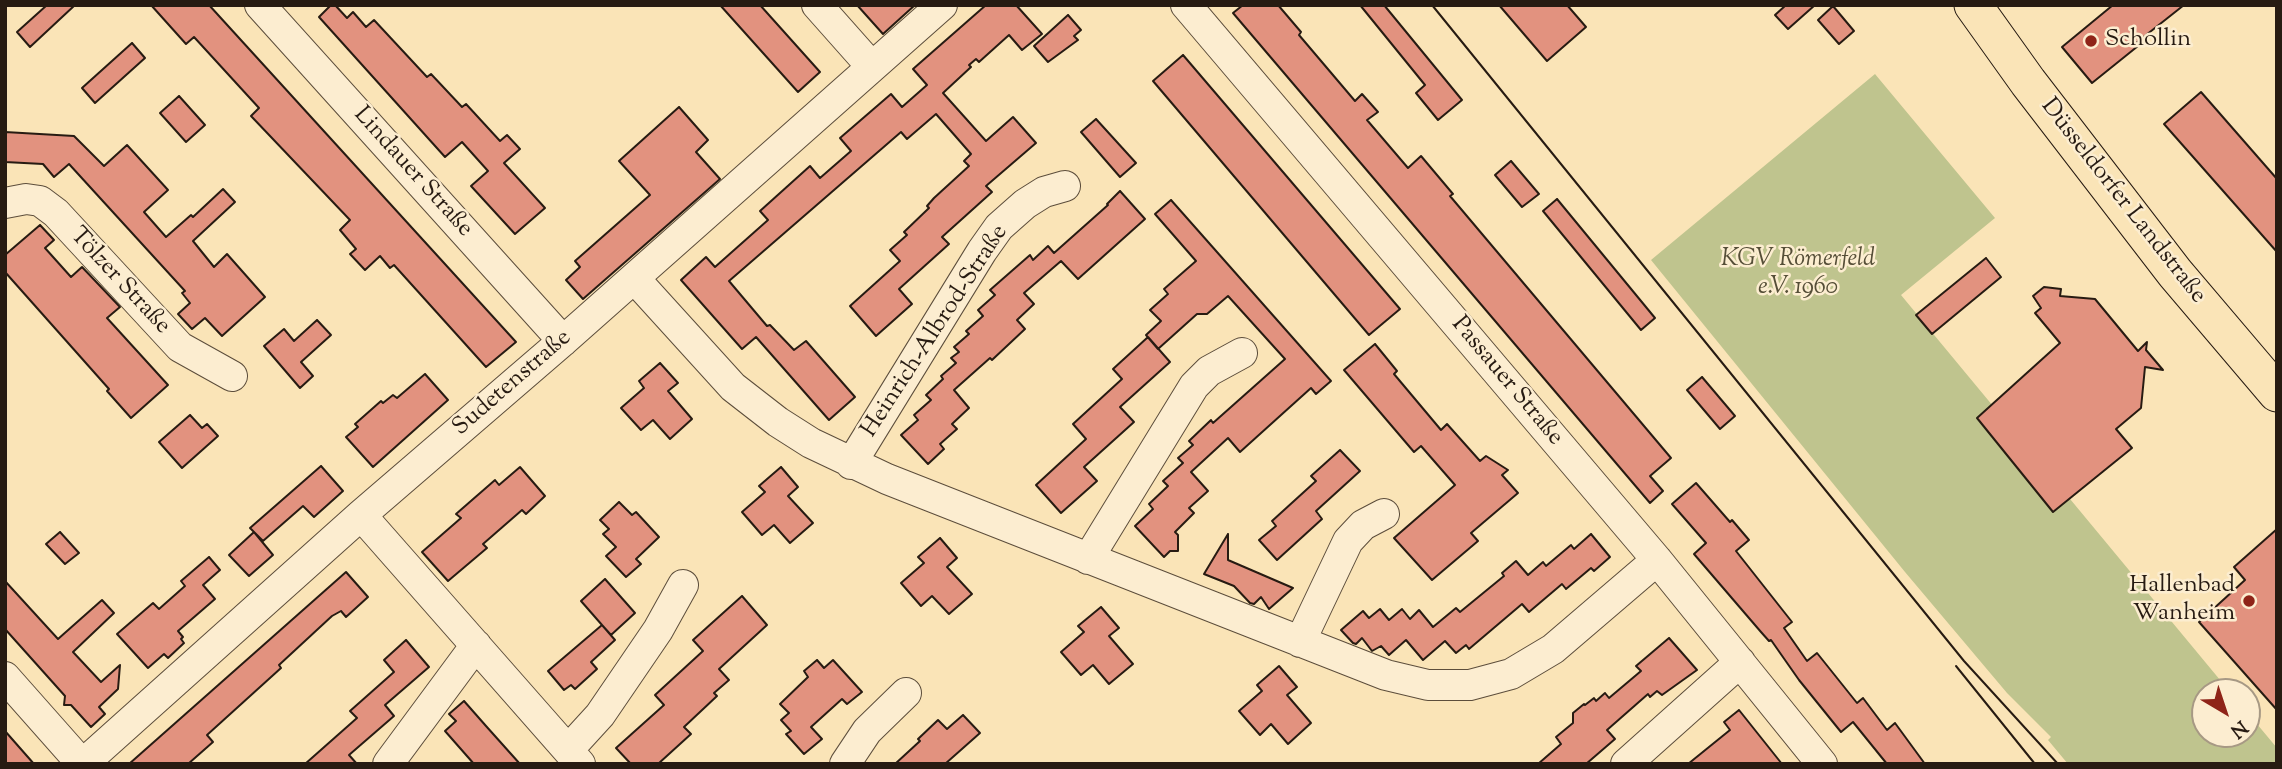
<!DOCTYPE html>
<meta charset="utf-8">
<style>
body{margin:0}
#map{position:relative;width:2282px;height:769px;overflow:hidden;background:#fae4b7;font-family:"Sorts Mill Goudy",serif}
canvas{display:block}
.frame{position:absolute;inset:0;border:7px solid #271b12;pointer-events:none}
.north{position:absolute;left:2191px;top:678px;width:70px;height:70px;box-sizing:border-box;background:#fcedd0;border:2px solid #a79984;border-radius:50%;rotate:141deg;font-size:19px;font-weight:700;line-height:28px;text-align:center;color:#271b12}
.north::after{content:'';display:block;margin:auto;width:24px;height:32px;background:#8f2418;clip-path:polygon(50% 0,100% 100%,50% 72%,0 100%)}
</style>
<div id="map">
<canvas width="2282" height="769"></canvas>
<div class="frame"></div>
<div class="north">N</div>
</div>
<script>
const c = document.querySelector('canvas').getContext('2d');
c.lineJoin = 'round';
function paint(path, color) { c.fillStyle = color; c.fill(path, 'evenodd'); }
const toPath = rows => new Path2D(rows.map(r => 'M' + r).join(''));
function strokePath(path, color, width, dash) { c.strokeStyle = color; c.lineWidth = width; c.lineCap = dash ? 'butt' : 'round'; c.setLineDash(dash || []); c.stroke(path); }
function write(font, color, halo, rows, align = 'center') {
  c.font = font + ' "Sorts Mill Goudy",serif'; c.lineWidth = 5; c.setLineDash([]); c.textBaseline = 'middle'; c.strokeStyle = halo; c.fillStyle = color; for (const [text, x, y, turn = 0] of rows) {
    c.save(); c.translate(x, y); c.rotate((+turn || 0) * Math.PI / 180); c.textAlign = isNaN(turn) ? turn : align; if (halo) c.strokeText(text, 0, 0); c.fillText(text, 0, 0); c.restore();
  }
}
paint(toPath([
 [1875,74,1995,218,1901,295,2230,692,2205,692,2205,734,2247,734,2247,712,2277,748,2277,764,2068,764,2048,740,2051,737,2007,693,1905,572,1651,260]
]), '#bfc48e');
const building = toPath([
 [47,5,75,5,30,47,17,32,47,5],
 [151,5,209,5,516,342,486,367,394,265,390,268,380,256,365,270,350,254,356,249,340,230,350,220,251,116,259,108,194,37,186,44,151,5],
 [331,5,335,5,347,18,353,12,366,27,374,20,427,77,431,74,462,107,466,104,500,141,507,135,520,149,504,163,545,208,515,234,471,186,488,171,462,142,445,157,319,17,331,5],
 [720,5,760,5,820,72,798,92,720,5],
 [857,5,915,5,883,34,857,5],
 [986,5,1016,5,1042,34,1022,50,1009,35,979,62,976,59,969,65,971,67,943,93,986,141,1013,117,1036,143,986,186,992,192,942,237,949,244,899,289,912,304,876,336,850,306,900,261,890,250,907,235,904,232,929,208,927,206,934,198,969,166,964,161,971,154,936,114,907,139,901,132,729,281,767,326,770,325,794,350,806,341,855,397,829,420,756,337,742,349,681,280,706,257,715,267,768,220,760,211,810,166,820,178,851,151,840,138,891,94,902,107,927,85,913,69,986,5],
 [1243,5,1278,5,1301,32,1299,35,1355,101,1362,94,1378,112,1367,120,1408,168,1421,156,1453,194,1450,196,1671,458,1650,476,1663,491,1650,503,1233,13,1243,5],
 [1360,5,1384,5,1462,100,1438,120,1416,93,1425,85,1360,5],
 [1499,5,1567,5,1586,27,1547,61,1499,5],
 [1786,5,1815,5,1788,29,1775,15,1786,5],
 [2113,5,2184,5,2136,43,2138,46,2092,83,2062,47,2113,5],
 [1833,6,1854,31,1839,44,1818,20,1833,6],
 [1068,15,1081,30,1074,36,1078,40,1048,62,1034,46,1068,15],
 [132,43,145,58,95,103,82,88,132,43],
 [1183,55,1400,309,1369,335,1153,81,1183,55],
 [2201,92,2277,179,2277,252,2164,124,2201,92],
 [179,96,205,125,186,142,160,113,179,96],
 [679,107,708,140,696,152,720,179,583,299,566,280,580,267,575,261,650,195,619,161,679,107],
 [1096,119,1136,163,1120,177,1081,132,1096,119],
 [5,132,74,136,104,166,127,145,168,190,144,212,166,237,191,215,193,217,223,189,235,202,193,241,214,267,227,254,265,297,222,336,205,318,192,329,178,314,190,303,182,293,185,291,69,164,54,177,43,164,5,162,5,132],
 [1511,161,1539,194,1522,207,1495,175,1511,161],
 [1120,191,1145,219,1078,279,1061,261,1024,293,1034,304,1017,320,1025,329,992,360,990,358,954,390,969,408,952,424,957,429,940,444,944,449,928,464,901,435,918,420,914,415,931,400,926,395,943,379,941,376,956,363,951,358,959,352,954,347,969,334,966,331,983,316,978,310,995,295,990,290,1030,255,1033,260,1048,246,1054,253,1108,205,1107,204,1120,191],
 [1557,199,1655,318,1641,330,1543,211,1557,199],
 [1171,200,1331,381,1316,394,1311,388,1240,452,1228,438,1191,472,1208,491,1189,508,1194,513,1175,532,1178,535,1178,551,1170,551,1164,557,1135,526,1153,509,1149,504,1168,486,1163,481,1183,463,1178,458,1193,445,1189,441,1211,420,1213,423,1285,359,1228,296,1207,314,1197,314,1158,349,1146,335,1161,321,1150,310,1168,294,1164,289,1196,261,1155,214,1171,200],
 [40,225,54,240,45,248,71,277,82,267,120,307,107,318,168,385,131,418,107,391,109,389,5,272,5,255,40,225],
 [1986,258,2001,277,1932,334,1916,315,1986,258],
 [2044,287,2061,289,2060,296,2095,299,2138,351,2147,342,2146,350,2163,370,2145,367,2141,408,2116,429,2132,448,2053,512,1977,418,2060,343,2035,313,2041,308,2033,296,2044,287],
 [317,320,331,335,301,362,313,376,300,388,264,346,284,329,294,341,317,320],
 [1148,337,1170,362,1120,407,1134,422,1084,467,1097,481,1061,513,1036,485,1086,439,1073,424,1122,379,1113,369,1148,337],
 [1375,344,1397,371,1394,374,1441,430,1447,424,1480,461,1486,456,1508,470,1502,475,1518,493,1471,533,1478,541,1432,580,1394,538,1455,485,1421,446,1414,452,1344,370,1375,344],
 [660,363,678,383,668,391,692,419,670,439,653,420,641,430,621,408,644,388,639,381,660,363],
 [425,374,448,400,373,467,346,437,358,427,355,424,381,401,383,403,393,395,397,398,425,374],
 [1702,377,1735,416,1720,429,1687,390,1702,377],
 [190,415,202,428,207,424,218,436,182,468,159,442,190,415],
 [1340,450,1360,471,1316,511,1322,519,1277,560,1259,540,1276,526,1272,521,1316,481,1311,476,1340,450],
 [321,466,343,491,314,517,303,506,263,541,250,528,321,466],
 [520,467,545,496,526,514,522,510,483,544,487,548,448,581,422,552,461,518,456,514,495,480,499,485,520,467],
 [781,467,798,487,788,496,813,523,790,543,774,525,762,535,742,512,765,492,759,486,781,467],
 [1696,483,1730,522,1732,520,1749,540,1736,551,1792,622,1784,628,1807,661,1817,653,1857,703,1863,698,1887,730,1895,723,1925,764,1887,764,1853,722,1841,732,1799,680,1771,640,1769,641,1761,632,1694,554,1706,543,1672,504,1696,483],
 [619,502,632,515,636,512,659,537,636,559,641,564,626,577,606,556,616,547,603,534,609,529,600,520,619,502],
 [2277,529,2277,710,2199,622,2245,580,2234,567,2277,529],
 [60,532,79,553,65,564,46,544,60,532],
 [254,532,273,555,249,576,229,555,254,532],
 [1228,534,1228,560,1293,588,1269,609,1261,597,1254,604,1250,603,1234,586,1204,574,1228,534],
 [1591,534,1610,557,1594,571,1591,568,1566,589,1562,584,1529,612,1522,604,1469,649,1466,645,1456,653,1445,641,1423,660,1406,640,1389,655,1381,646,1372,651,1362,638,1356,644,1353,643,1341,630,1363,611,1369,618,1380,609,1389,620,1402,609,1410,619,1419,610,1433,627,1456,608,1460,612,1504,576,1502,573,1516,561,1528,575,1543,562,1546,566,1571,545,1574,549,1591,534],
 [940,538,957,558,947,567,972,594,949,614,932,596,921,606,901,583,924,563,918,557,940,538],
 [209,557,220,570,203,585,215,599,178,631,183,637,181,639,184,643,168,658,164,654,148,668,117,634,153,603,159,609,185,586,181,581,209,557],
 [346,572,368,597,346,617,341,611,332,616,279,665,281,668,207,735,213,742,188,764,129,764,346,572],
 [605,579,635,613,611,635,602,625,615,640,591,662,597,669,575,689,571,685,564,690,548,671,602,625,581,601,605,579],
 [5,581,58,639,102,600,114,613,73,652,101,682,120,665,118,689,99,707,105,714,91,727,71,705,64,705,65,696,5,629,5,581],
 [742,596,767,625,719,669,729,680,714,693,717,696,684,727,691,734,658,764,631,764,616,748,664,705,655,695,703,651,693,640,742,596],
 [1101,607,1119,628,1109,636,1133,664,1109,684,1093,665,1081,675,1061,652,1084,632,1078,626,1101,607],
 [1669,638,1697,670,1662,695,1657,691,1650,697,1648,694,1607,730,1615,739,1586,764,1538,764,1561,744,1556,737,1573,723,1573,713,1584,704,1585,705,1594,698,1596,701,1605,693,1609,698,1641,671,1636,666,1669,638],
 [406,640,429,667,385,705,394,716,349,755,357,764,305,764,357,718,350,711,394,672,384,660,406,640],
 [817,660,824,668,833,660,862,692,847,704,842,699,811,727,822,739,804,754,786,734,791,731,781,720,789,713,780,704,808,677,804,671,817,660],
 [1279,666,1297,687,1287,695,1311,723,1288,744,1271,724,1260,735,1239,711,1262,691,1257,685,1279,666],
 [464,701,486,726,520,764,474,764,445,731,456,721,449,714,464,701],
 [1739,710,1782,764,1688,764,1730,730,1724,722,1739,710],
 [963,715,980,733,945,764,895,764,920,741,918,739,938,720,947,729,963,715],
 [5,731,34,764,5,764,5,731]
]);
paint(building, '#e2927f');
strokePath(building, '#271b12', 2);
const minor = toPath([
 [260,5,563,341],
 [817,5,872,67],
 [1186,5,1657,560,1822,764],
 [5,203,26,199,40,201,56,213,180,347,232,376],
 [634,278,733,387,778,422,811,443,887,479,1386,675,1428,685,1470,685,1511,674,1553,649,1657,560],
 [851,464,982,251,999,227,1025,204,1044,192,1065,186],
 [361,515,580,764],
 [1088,559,1194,386,1209,371,1242,353],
 [1300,642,1348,541,1363,525,1384,514],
 [5,677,82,764],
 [568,750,600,715,658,630,683,585],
 [83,764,361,515,563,341,942,5],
 [388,764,476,645],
 [845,764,867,731,906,693],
 [1626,764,1740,662]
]);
const major = toPath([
 [1973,5,2028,82,2175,273,2277,393]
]);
strokePath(minor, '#5c4d3b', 32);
strokePath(major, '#271b12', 39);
strokePath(minor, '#fcedd0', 30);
strokePath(major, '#fae4b7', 37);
strokePath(toPath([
 [1432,5,1964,661,2058,764],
 [1956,666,2035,764]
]), '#271b12', 2);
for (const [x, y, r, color] of [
 [2091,41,7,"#8f2418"],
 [2249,601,7,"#8f2418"]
]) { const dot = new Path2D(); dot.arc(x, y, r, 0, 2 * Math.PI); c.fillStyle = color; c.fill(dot); strokePath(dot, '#fcedd0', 2.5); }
write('24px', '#271b12', '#fcedd0', [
 ["Schollin",2105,41],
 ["Hallenbad",2235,587,"right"],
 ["Wanheim",2235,615,"right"]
], 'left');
write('24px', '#271b12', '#fcedd0', [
 ["Lindauer Straße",412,173,48],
 ["Düsseldorfer Landstraße",2122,202,52],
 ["Tölzer Straße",119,282,47],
 ["Heinrich-Albrod-Straße",936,332,-57],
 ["Passauer Straße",1506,382,50],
 ["Sudetenstraße",513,384,-41]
]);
write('italic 24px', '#554e37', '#fcedd0', [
 ["KGV Römerfeld",1798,261],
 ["e.V. 1960",1798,289]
]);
</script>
